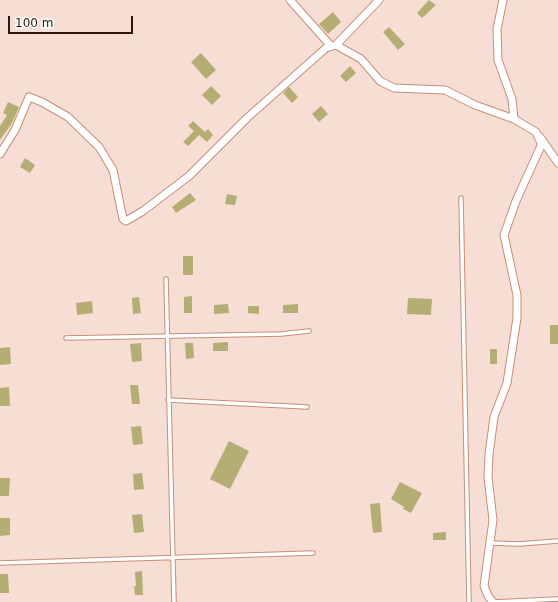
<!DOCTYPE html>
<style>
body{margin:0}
#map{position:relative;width:558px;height:602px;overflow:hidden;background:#f7ded4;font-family:"DejaVu Sans",sans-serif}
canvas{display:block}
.scale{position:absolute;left:8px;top:16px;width:125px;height:18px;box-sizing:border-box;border:2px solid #2c160d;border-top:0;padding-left:5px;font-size:12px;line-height:14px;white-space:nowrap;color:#2c160d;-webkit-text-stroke:3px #fff;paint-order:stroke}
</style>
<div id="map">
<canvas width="558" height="602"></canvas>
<div class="scale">100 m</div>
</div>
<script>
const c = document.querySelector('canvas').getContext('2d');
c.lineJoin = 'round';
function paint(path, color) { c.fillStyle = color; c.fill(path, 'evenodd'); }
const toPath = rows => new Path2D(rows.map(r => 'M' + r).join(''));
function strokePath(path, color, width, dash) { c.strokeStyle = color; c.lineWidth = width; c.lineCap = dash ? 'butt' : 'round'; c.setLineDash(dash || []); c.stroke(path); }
paint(toPath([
 [429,0,436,5,422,18,417,13],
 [333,12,341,22,328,34,319,24],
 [389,27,405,44,398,50,383,32],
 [201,53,216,70,206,79,191,62],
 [350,66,356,73,346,82,340,76],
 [211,86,221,96,212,105,202,95],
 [289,87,298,97,292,103,283,93],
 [8,102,19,107,12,123,0,140,0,126,7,115,3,113],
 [321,106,328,114,319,122,312,114],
 [193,121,205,132,208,129,213,135,207,142,199,135,188,146,183,142,194,131,188,126],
 [25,158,35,165,30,173,20,167],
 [190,193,196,200,176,213,172,207],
 [227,194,237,196,235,205,225,204],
 [183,256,193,256,193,275,183,275],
 [192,296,192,313,184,313,184,297],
 [139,297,141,313,133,314,132,298],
 [408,298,432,299,431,315,407,314],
 [92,301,93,313,77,315,76,303],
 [228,304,229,313,214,314,214,305],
 [298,304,298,313,283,313,283,305],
 [248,306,259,306,259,314,248,313],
 [550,325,558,325,558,344,550,344],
 [228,342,228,351,213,351,213,343],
 [141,343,142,361,132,362,130,344],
 [185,343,193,343,194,358,186,359],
 [10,347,11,364,0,365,0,348],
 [490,349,497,349,497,364,490,364],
 [130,385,138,385,140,404,132,404],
 [9,387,10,406,0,406,0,388],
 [141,426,143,444,133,445,131,427],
 [229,441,249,451,230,489,210,479],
 [142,473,144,489,134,490,133,474],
 [0,478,10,478,9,496,0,496],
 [400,482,422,493,411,513,403,509,404,507,391,499],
 [380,503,382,532,373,533,370,504],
 [142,514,144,532,134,533,132,515],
 [0,518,10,518,10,535,0,536],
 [446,532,446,540,433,540,433,533],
 [142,571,143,595,135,595,134,586,136,586,135,572],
 [0,574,8,574,9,593,0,593]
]), '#b5ae74');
const service = toPath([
 [461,198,469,602],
 [166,279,174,602],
 [66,338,281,334,309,331],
 [168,400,307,407],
 [490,543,519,544,558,541],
 [0,563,313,553],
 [493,602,558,599]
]);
const minor = toPath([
 [290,0,330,45],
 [503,0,497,29,498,60,512,99,514,119],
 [336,45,379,0],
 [540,137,558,163],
 [0,154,15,130,29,97,42,102,68,117,99,147,113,170,123,219,126,221,143,211,189,176,247,118,326,48,336,45,361,59,380,81,394,88,445,90,475,105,514,119,536,132,541,143,540,148,516,201,504,235,517,295,517,318,507,383,494,417,489,454,488,477,493,520,484,586,488,596,493,602]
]);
strokePath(service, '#c78d77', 5.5);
strokePath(minor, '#c78d77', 9);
strokePath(service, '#fff', 3.5);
strokePath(minor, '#fff', 7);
</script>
